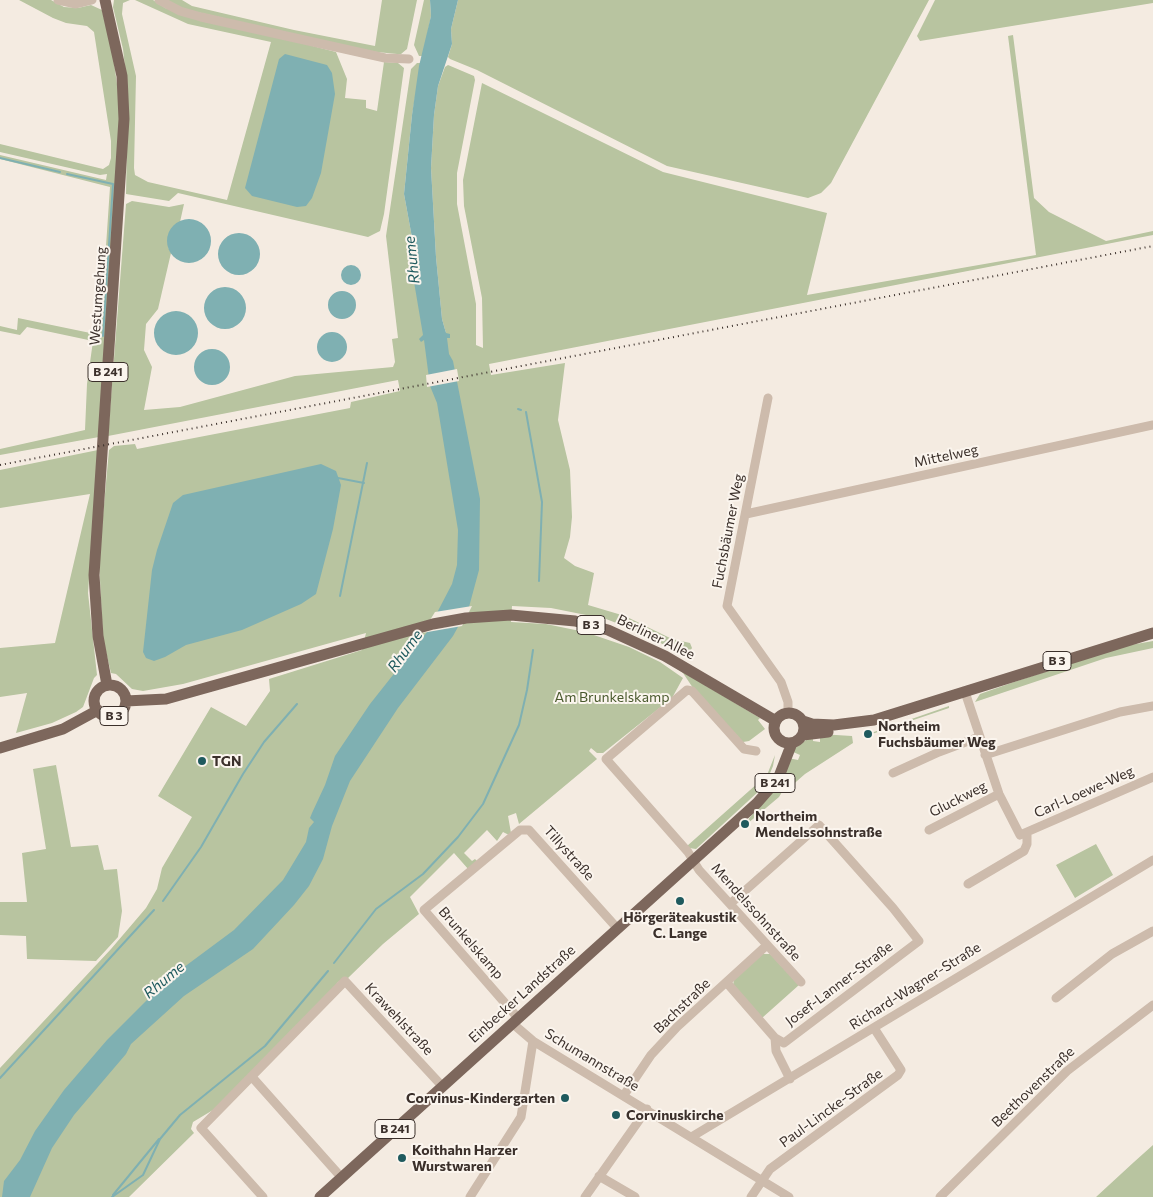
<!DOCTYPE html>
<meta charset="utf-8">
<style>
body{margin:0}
canvas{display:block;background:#f4ebe1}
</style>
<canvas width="1153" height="1197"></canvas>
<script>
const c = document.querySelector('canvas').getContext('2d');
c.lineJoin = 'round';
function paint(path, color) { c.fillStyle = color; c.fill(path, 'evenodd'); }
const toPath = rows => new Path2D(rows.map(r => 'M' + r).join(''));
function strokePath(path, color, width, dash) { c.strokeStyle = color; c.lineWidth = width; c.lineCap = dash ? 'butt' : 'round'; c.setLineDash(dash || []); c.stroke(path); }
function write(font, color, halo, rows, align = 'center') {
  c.font = font + ' Commissioner,sans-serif'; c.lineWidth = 4; c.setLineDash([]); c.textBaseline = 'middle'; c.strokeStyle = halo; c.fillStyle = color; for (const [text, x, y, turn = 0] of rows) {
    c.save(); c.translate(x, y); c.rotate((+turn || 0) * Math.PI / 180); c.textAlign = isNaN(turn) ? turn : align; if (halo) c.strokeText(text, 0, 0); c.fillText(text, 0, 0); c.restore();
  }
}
paint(toPath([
 [19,0,51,0,64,7,78,8,91,5,102,10,113,56,119,98,120,125,99,437,0,455,0,449,85,430,87,384,93,341,27,327,20,335,0,331,0,326,17,330,18,318,100,335,110,187,0,159,0,155,106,180,107,174,100,175,0,152,0,144,103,169,109,165,111,158,111,141,94,32,87,26,66,23,53,18],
 [114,0,130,0,123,3,122,14,136,76,134,168,135,175,148,182,227,200,271,42,188,24,135,0,153,0,165,8,336,52,347,79,345,98,366,100,366,108,377,111,384,62,398,63,404,68,384,214,380,231,368,237,178,193,169,201,126,194,128,94,123,49,113,7],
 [166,0,182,0,192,6,294,30,375,46,382,0,417,0,407,49,401,54,397,54,367,51,184,9],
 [424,0,430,0,431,16,423,56,419,56,414,45],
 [458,0,929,0,831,183,821,193,808,198,667,166,477,70,450,59,448,57,452,44,451,29],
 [935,0,1153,0,1153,3,920,41,917,36],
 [1013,35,1034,198,1049,212,1106,241,1153,231,1153,235,489,364,491,375,565,363,558,420,570,470,572,517,570,537,564,558,575,566,594,573,588,605,625,616,672,639,690,643,692,648,689,653,684,655,637,631,606,619,551,608,512,606,511,622,546,624,585,632,629,647,660,662,683,678,672,698,603,753,597,753,591,748,589,751,597,759,519,824,516,813,508,816,511,833,509,835,503,832,497,841,487,830,464,853,472,861,475,859,478,862,469,870,454,853,410,897,419,914,383,944,348,978,338,982,325,999,213,1110,193,1122,191,1129,194,1133,129,1197,0,1197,0,1068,111,949,146,908,157,889,162,868,192,817,158,796,211,707,246,726,270,691,269,679,362,650,366,633,183,684,143,691,132,689,116,674,111,673,103,639,99,560,109,450,114,446,135,444,137,449,350,408,351,402,400,391,398,380,108,436,126,204,132,201,169,207,184,204,180,222,174,226,168,247,171,253,158,309,146,324,144,350,152,367,144,410,180,407,295,376,393,367,395,362,392,339,398,338,386,236,411,69,417,63,421,63,412,115,404,194,413,243,412,270,446,333,442,319,436,257,431,168,434,115,438,86,445,67,448,65,474,76,475,80,457,173,457,204,476,304,476,345,483,348,482,298,464,206,463,180,482,83,663,172,827,213,807,295,1036,255,1008,36],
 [98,450,88,593,97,675,94,678,83,707,76,712,52,723,16,733,27,693,0,697,0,648,55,643,90,494,0,508,0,470],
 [1153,641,1153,648,1106,658,975,702,980,694,1014,682,1125,646],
 [673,666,760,718,758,720,765,729,749,741,743,742,693,688,683,673],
 [949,706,949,708,869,735,868,734],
 [820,734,852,736,853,743,805,774,789,788,785,787,779,797,747,824,746,822,757,809,788,758,798,760,800,755,791,751,813,735,813,741,820,742],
 [775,755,773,766,768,778,759,791,696,849,689,848,687,846,767,775],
 [56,765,71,847,98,845,104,870,117,869,122,911,118,937,96,961,27,959,26,936,0,935,0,902,27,902,22,853,46,849,33,769],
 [1096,844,1113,875,1075,898,1056,865],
 [762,954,770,954,799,985,762,1018,733,986,734,979],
 [1153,1145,1153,1197,1096,1197,1134,1162]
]), '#b8c4a0');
paint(toPath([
 [430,0,458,0,451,29,452,44,438,86,434,115,431,168,436,257,442,319,446,333,450,334,450,338,447,338,449,354,453,361,480,499,479,570,469,607,453,636,398,708,350,781,332,826,323,859,309,886,294,905,253,949,184,996,131,1044,126,1054,74,1115,52,1148,30,1197,2,1197,4,1181,20,1160,35,1131,64,1090,107,1040,168,979,234,930,283,880,306,842,309,828,314,822,310,818,312,813,325,785,335,756,370,704,427,632,452,584,457,565,458,530,437,403,430,386,424,340,421,342,419,339,423,335,412,270,413,243,404,194,412,115,419,66,431,16],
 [285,54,327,65,332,73,335,94,321,173,312,198,306,206,297,207,252,196,245,188,279,59],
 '167 241a22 22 0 1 1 44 0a22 22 0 1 1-44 0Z',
 '218 254a21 21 0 1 1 42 0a21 21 0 1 1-42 0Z',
 '341 275a10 10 0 1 1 20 0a10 10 0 1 1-20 0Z',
 '204 308a21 21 0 1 1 42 0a21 21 0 1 1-42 0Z',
 '328 305a14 14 0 1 1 28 0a14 14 0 1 1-28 0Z',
 '154 333a22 22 0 1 1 44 0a22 22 0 1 1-44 0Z',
 '317 347a15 15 0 1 1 30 0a15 15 0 1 1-30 0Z',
 '194 367a18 18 0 1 1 36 0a18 18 0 1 1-36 0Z',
 [321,464,336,471,341,485,333,529,316,594,301,604,242,630,186,645,165,657,154,661,146,658,143,652,152,570,157,550,173,503,183,495]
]), '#7fb0b2');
paint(toPath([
 [457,369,459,381,427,387,426,375],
 [472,606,462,626,422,633,435,612]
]), '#f4ebe1');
strokePath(toPath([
 [0,158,60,172],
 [67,174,113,184,103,336],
 [518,409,521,410],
 [526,412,542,502,539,581],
 [338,478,364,483],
 [340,596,367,463],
 [163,901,201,847,243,774,264,742,297,704],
 [334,963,376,909,423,874,458,837,483,804,519,725,527,690,533,650],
 [0,1078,154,910],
 [113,1195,159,1139],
 [112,1197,143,1175,160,1139,180,1115,265,1046,328,971]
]), '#7fb0b2', 2);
strokePath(toPath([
 [58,0,76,4,92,0],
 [159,0,180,11,201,17,385,58,409,59],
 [768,398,727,606,781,682,788,702,788,713],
 [746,514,1153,425],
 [965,692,999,794,1020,835,1153,777],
 [756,751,744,749,692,691,687,690,606,759,688,852,699,870,801,982],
 [985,755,1120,712,1153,706],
 [893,773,939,752,979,737],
 [929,830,999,794],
 [968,884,1024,851,1027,844,1027,833],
 [730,904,819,825,893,908,919,941,784,1043,775,1038],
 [727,983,775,1038,776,1051,790,1079],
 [1056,998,1112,954,1153,931],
 [518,1018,424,910,520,830,529,830,617,928],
 [512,1023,533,1041,789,1197],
 [252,1077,341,1177],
 [624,1095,651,1055,677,1027,767,945],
 [693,1136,1153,860],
 [599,1176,635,1197],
 [263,1197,201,1128,345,981,442,1086],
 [470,1197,521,1117,533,1041],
 [585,1197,647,1109],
 [751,1197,770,1169,898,1075,901,1070,874,1028],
 [940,1197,1067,1071,1153,1005]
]), '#cdbbac', 9);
strokePath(toPath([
 [105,0,122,76,124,119,94,575,98,636,107,685],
 '94 701a16 16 0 1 1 32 0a16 16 0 1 1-32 0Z',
 [126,701,166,699,433,624,466,618,511,615,575,621,608,630,665,656,776,721],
 '774 728a15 15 0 1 1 30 0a15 15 0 1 1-30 0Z',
 [803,721,812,724,834,725,874,720,1153,633],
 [803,735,828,732],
 [0,748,63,729,98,710],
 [320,1197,757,803,778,779,792,743]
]), '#7d675c', 11);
strokePath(toPath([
 [0,465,1153,246]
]), '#3b302b', 2, [1, 4]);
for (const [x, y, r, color] of [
 [868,734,5,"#1f5a5e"],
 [202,761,5,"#1f5a5e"],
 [745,824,5,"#1f5a5e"],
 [680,901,5,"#1f5a5e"],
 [565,1098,5,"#1f5a5e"],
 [616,1115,5,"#1f5a5e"],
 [402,1158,5,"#1f5a5e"]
]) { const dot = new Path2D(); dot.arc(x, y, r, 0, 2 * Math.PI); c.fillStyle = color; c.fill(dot); strokePath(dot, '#fbf5ee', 2); }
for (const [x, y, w] of [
 [108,372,40],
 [591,625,28],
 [1057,661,28],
 [114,716,28],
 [775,783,40],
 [395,1129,40]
]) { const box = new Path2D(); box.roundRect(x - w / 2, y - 9.5, w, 19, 4); c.fillStyle = '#fbf5ee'; c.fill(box); strokePath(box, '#3b302b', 1); }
write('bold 12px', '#3b302b', null, [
 ["B 241",108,372],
 ["B 3",591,625],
 ["B 3",1057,661],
 ["B 3",114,716],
 ["B 241",775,783],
 ["B 241",395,1129]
]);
write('14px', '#3b302b', '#fbf5ee', [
 ["Westumgehung",98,296,-86],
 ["Mittelweg",946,456,-12],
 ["Fuchsbäumer Weg",728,531,-79],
 ["Berliner Allee",656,637,26],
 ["Carl-Loewe-Weg",1084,792,-24],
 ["Gluckweg",958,799,-27],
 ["Tillystraße",569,853,48],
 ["Mendelssohnstraße",756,912,48],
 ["Brunkelskamp",471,943,49],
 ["Josef-Lanner-Straße",839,984,-37],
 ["Richard-Wagner-Straße",915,986,-32],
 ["Einbecker Landstraße",522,994,-42],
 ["Bachstraße",682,1006,-44],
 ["Krawehlstraße",399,1019,47],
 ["Schumannstraße",592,1060,31],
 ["Beethovenstraße",1033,1087,-44],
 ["Paul-Lincke-Straße",831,1108,-36]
]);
write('14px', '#4a5a2e', '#fbf5ee', [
 ["Am Brunkelskamp",612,697]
]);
write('bold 14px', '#3b302b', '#fbf5ee', [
 ["Northeim",878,726],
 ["Fuchsbäumer Weg",878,742],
 ["TGN",212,761],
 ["Northeim",755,816],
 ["Mendelssohnstraße",755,832],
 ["Hörgeräteakustik",680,917,"center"],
 ["C. Lange",680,933,"center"],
 ["Corvinus-Kindergarten",555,1098,"right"],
 ["Corvinuskirche",626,1115],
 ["Koithahn Harzer",412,1150],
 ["Wurstwaren",412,1166]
], 'left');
write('italic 15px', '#1f5a5e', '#fbf5ee', [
 ["Rhume",412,260,-96],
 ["Rhume",405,651,-54],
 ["Rhume",164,980,-40]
]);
</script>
